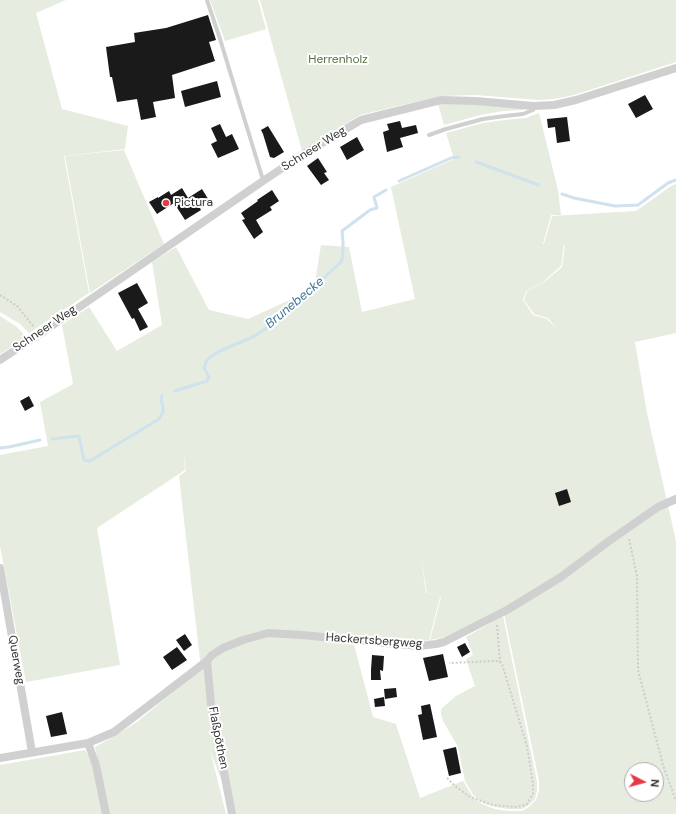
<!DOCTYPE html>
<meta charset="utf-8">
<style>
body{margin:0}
#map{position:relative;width:676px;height:814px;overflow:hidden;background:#fff;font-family:"DM Sans",sans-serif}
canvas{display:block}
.north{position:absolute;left:624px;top:762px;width:40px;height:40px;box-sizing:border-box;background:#fff;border:1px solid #adadad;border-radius:50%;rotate:96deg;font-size:11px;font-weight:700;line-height:16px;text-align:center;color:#333}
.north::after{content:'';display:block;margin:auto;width:14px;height:18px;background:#e63946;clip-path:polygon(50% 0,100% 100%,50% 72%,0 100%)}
</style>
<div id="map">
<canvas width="676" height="814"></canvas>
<div class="north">N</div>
</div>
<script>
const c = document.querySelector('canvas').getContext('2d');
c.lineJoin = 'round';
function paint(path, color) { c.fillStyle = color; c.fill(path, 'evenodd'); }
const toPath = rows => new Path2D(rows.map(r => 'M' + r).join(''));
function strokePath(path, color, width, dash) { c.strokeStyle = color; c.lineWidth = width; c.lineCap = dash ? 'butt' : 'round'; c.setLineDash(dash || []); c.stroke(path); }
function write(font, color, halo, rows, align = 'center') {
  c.font = font + ' "DM Sans",sans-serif'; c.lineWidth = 4; c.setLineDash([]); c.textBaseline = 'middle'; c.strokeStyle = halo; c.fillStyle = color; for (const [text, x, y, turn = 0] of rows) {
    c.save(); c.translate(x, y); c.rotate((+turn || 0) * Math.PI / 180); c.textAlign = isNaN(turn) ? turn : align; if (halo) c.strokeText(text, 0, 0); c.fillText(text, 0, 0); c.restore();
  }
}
paint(toPath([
 [0,0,66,0,36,13,62,109,128,126,125,149,64,156,89,293,29,333,20,324,0,312],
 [210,0,258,0,266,29,225,41],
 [260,0,676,0,676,62,574,95,554,99,540,100,475,95,440,96,360,115,302,151],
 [445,103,527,108,522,110,503,111,480,115,444,125,438,104],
 [539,113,558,190,561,215,551,215,543,244,564,245,561,266,542,283,526,291,523,300,533,315,547,319,558,330,548,318,534,314,524,300,527,291,543,283,562,267,565,245,544,244,552,216,636,211,671,186,676,184,676,333,635,342,647,413,676,541,676,814,234,814,210,750,226,814,109,814,95,747,116,735,137,722,201,669,179,476,186,471,184,454,185,470,97,528,120,665,26,682,0,546,0,455,48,446,40,402,73,384,62,325,89,307,117,351,162,325,152,262,176,247,209,310,248,319,314,289,321,245,349,247,362,312,415,299,391,187,454,159,446,133,483,123,505,120,526,118],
 [421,558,427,593,441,597,430,640,445,637,503,609,539,781,539,790,536,800,530,806,522,811,508,811,495,809,482,804,473,797,463,781,420,798,396,724,373,717,352,637,418,642,429,640,440,597,426,593],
 [632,770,656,770,656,794,632,794],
 [124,150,164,244,90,293,65,156],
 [0,316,17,327,27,338,0,354],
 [503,616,537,782,537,790,535,799,529,805,522,809,508,809,495,807,483,803,474,796,465,781,458,747,443,721,441,714,441,711,442,708,456,696,475,686,466,659,473,655,466,637],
 [85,750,95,768,103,814,0,814,0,765]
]), '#e6ecdf');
strokePath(toPath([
 [476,162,539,185],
 [399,181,451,158,459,157],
 [562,194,574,198,615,206,638,205,668,183,676,180],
 [175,391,207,381,209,377,204,368,207,360,212,356,222,350,255,336,272,324,286,313,339,264,342,260,343,253,343,242,342,231,370,210,377,208,374,197,386,190],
 [52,439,79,436,84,460,90,461,159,419,163,412,163,406,161,400,162,395],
 [0,448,9,447,40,440]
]), '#cfe2ee', 3);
paint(toPath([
 [208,15,216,40,209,42,215,61,172,75,175,98,153,102,156,117,141,120,137,99,117,102,112,77,110,77,106,47,135,42,134,33,166,28],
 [217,81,221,97,185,107,181,91],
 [645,95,653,109,636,118,628,104],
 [567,117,570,141,557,143,555,127,548,128,547,119],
 [400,121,402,128,416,125,418,133,400,138,403,147,387,152,383,132,389,130,387,124],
 [220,124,226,137,232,134,239,149,218,158,211,144,217,141,211,128],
 [268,126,284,152,274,158,270,157,263,134,261,130],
 [357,137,364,150,347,160,340,147],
 [318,158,327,172,324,173,329,180,321,185,307,166],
 [182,188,188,198,202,189,210,202,200,208,201,210,185,220,174,203,157,214,149,202,158,197,158,198,169,191,171,195],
 [272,190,279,201,270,207,272,210,256,220,263,232,254,239,242,220,245,219,241,213,258,201,257,200],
 [137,283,148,303,138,309,148,327,140,331,134,318,132,319,118,293],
 [29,396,34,406,25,411,20,401],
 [567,489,571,502,559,506,555,493],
 [185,634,192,645,184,651,176,640],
 [465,643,470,652,462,657,457,647],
 [177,647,187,660,172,670,163,657],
 [443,654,448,677,429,681,423,658],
 [372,655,384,656,383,671,380,670,381,680,371,680,371,670],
 [396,688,397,697,385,699,384,689],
 [384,697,385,706,375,707,374,699],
 [430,704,437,737,423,740,418,715,422,714,421,706],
 [62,712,67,734,51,737,46,716],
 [456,747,461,773,449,776,443,750]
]), '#1a1a1a');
strokePath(toPath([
 [0,295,17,306,34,327],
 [629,539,637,576,638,670,663,765,676,801],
 [497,625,500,662],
 [447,778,455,786,470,797,493,805,516,807,522,806,527,804,533,794,533,784,527,746,502,664,500,662,496,661,449,663]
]), '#cdcdcd', 2, [2, 2]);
strokePath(toPath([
 [207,0,220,39,263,180],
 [429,135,446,129,483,119,505,116,523,114,533,110,533,106]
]), '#d0d0d0', 4);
strokePath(toPath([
 [0,360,40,334,263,181,302,155,361,120,441,100,476,101,533,106,554,105,576,100,676,68],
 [0,568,32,752],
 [207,661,211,704,232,814],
 [88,743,96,765,106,814],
 [0,758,88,743,114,732,160,697,207,661,212,655,223,648,243,640,268,633,302,635,385,643,419,646,436,644,444,642,507,610,561,577,609,541,658,507,676,499]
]), '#d0d0d0', 8);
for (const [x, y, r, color] of [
 [166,203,4,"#e63946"]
]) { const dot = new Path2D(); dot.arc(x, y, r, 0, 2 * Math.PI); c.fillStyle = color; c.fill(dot); strokePath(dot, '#fff', 1.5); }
write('12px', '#56703f', '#fff', [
 ["Herrenholz",338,60]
]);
write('12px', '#333', '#fff', [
 ["Schneer Weg",314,149,-32],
 ["Schneer Weg",45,329,-34],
 ["Hackertsbergweg",374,641,4],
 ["Querweg",16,660,80],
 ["Flaßpöthen",218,738,79]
]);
write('12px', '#333', '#fff', [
 ["Pictura",174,203]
], 'left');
write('italic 13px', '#3f7597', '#fff', [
 ["Brunebecke",295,303,-40]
]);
</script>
